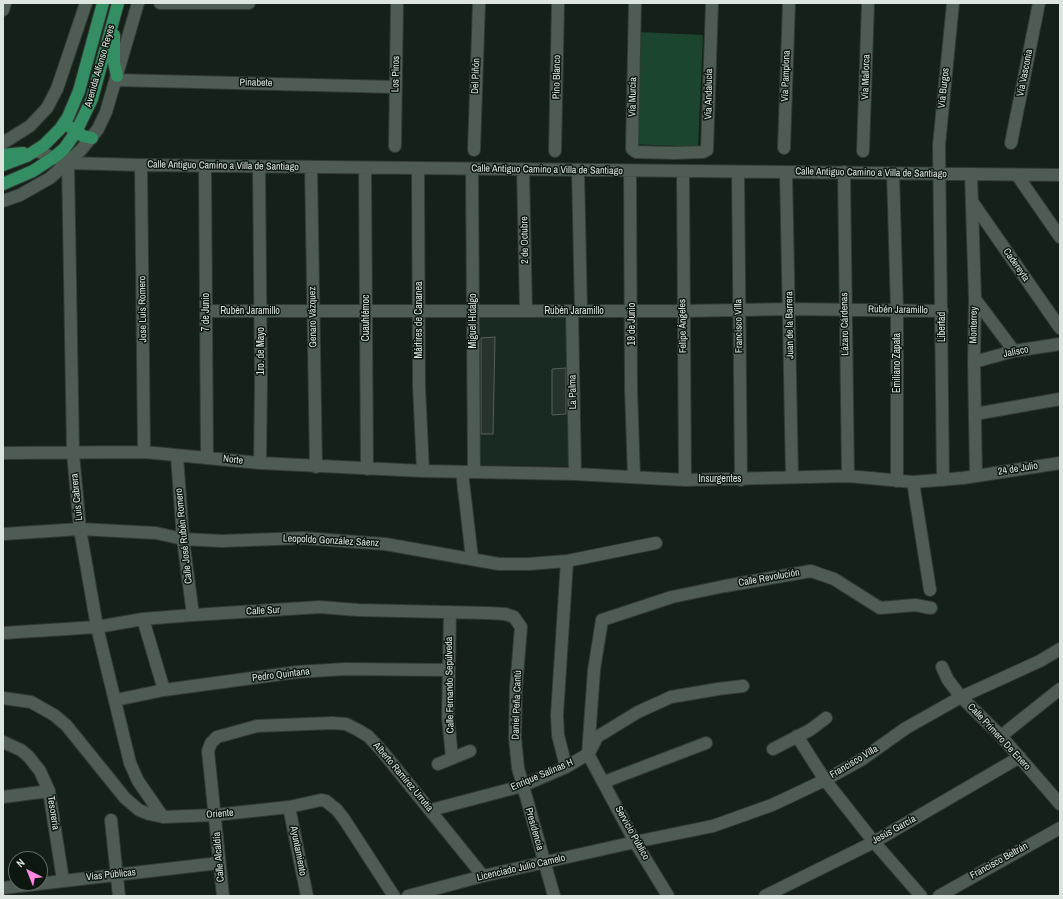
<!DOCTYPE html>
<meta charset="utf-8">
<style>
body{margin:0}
#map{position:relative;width:1063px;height:899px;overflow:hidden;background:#152019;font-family:"Archivo Narrow",sans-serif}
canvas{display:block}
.frame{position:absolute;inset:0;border:4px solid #dde5df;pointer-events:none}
.north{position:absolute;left:8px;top:851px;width:40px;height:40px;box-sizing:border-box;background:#0c1710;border:1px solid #606963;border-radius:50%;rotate:317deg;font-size:11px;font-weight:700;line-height:16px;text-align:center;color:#dde5df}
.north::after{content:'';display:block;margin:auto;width:14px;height:18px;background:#fd86e1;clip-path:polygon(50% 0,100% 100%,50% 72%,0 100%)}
</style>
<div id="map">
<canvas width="1063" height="899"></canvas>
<div class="frame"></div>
<div class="north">N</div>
</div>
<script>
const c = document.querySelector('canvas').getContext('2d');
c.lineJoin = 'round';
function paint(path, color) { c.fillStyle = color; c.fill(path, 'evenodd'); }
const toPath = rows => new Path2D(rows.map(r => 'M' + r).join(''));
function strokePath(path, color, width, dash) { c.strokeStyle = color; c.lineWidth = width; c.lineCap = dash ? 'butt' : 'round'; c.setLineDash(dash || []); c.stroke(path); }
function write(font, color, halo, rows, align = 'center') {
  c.font = font + ' "Archivo Narrow",sans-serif'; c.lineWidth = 3; c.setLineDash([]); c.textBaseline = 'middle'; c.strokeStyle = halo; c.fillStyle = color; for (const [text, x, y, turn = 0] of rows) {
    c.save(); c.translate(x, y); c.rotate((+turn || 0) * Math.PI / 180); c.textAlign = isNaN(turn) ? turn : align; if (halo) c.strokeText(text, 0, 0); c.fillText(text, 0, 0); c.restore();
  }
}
paint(toPath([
 [477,314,568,314,568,466,477,465]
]), '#192b20');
paint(toPath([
 [638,32,703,35,698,147,632,144]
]), '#1b452e');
const building = toPath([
 [495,337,493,434,481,434,481,338,495,337],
 [566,368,566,414,552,415,552,369,566,368]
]);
paint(building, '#27342c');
strokePath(building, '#536158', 1);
const minor = toPath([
 [160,3,249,3],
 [635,3,632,149,636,152,674,153,703,152,707,150,712,3],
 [3,10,5,3],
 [116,80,395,87],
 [3,143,30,126,47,108,57,89,86,3],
 [1011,143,1039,3],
 [395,146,397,3],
 [784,148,789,3],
 [474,150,479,3],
 [36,151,68,163,141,165,1060,175],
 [555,151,558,3],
 [863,151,868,3],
 [68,163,73,453,80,529,97,627,130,763,138,781,163,817],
 [141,165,144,452],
 [205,166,207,457],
 [259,167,261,383,260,463],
 [311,167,316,467],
 [365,168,367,469],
 [418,169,419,386,423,471],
 [472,169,474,472],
 [523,169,526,311],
 [578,171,581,311],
 [630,171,631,389,634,477],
 [683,172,685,480],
 [738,172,741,480],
 [786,172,792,477],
 [844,172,848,476],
 [893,173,897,310,897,481],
 [971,174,975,299,974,362,976,476],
 [1017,175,1060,237],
 [3,201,20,195,50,178,81,150,98,129,106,112,138,3],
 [973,203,1060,328],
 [975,299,1014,351],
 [206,311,683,311,790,309,942,311],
 [572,311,575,474],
 [974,362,1014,351,1060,344],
 [975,414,1060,399],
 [3,453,144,452,260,463,423,471,575,474,685,480,848,476,913,482,963,478,1060,463],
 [177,456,183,539,193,615],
 [462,472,472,558],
 [943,480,939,145,953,3],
 [913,482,930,590],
 [3,534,80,529,156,533,183,539,222,541,303,538,385,544,499,564,529,564,567,561,656,543],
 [450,612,448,717,452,758],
 [143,619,164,690],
 [3,633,97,627,143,619,193,615,320,607,358,610,487,613,505,614,514,617,521,627,516,688,515,738,518,768,554,896],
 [942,667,948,680,961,697,1001,736,1060,804],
 [3,698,31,702,54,715,66,725,125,798,139,810,149,814,163,817,215,815,289,807,321,800,326,801,337,810,344,819,394,896],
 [116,700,164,690,297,672,345,669,448,670],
 [797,736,825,780,874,842,921,896],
 [1001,736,1060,689],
 [3,742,21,750,29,757,40,771,49,791,63,880],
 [773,749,810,730,826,718],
 [590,751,597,737,638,712,671,697,718,689,743,686],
 [588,754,594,670,602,620,672,597,725,586,811,571,834,579,880,608,915,605,931,608],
 [438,764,470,751],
 [566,767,558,735,557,715,567,561],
 [604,782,706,743],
 [3,797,49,791],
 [289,807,307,896],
 [431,810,522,786,566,767,588,754,635,842,668,896],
 [111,820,119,896],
 [3,888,219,863],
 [223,896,208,751,211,743,217,737,257,726,332,723,346,724,358,730,368,736,382,751,483,876],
 [408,896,483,876,635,842,713,826,772,805,825,780,861,760,906,728,961,697,1040,661,1060,649],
 [765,896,874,842,1020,757],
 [939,896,1060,828]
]);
const major = toPath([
 [114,35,114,62,117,76],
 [70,127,83,136,92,138],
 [3,155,23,153],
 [3,165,27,156,44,145,60,129,68,117,79,91,103,3],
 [3,184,33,171,53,158,64,149,76,132,92,99,118,3]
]);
strokePath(minor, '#323a35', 14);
strokePath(major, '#323a35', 14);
strokePath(minor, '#4e5c53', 12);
strokePath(major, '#338e63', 12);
write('10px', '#dde5df', '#0c1710', [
 ["Avenida Alfonso Reyes",100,66,-74],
 ["Vía Vasconia",1025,73,-79],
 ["Los Pinos",396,74,-89],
 ["Del Piñón",476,76,-88],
 ["Vía Pamplona",786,76,-88],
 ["Pino Blanco",557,77,-89],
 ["Vía Mallorca",866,77,-88],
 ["Pinabete",256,83,1],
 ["Vía Burgos",944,88,-84],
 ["Vía Andalucía",709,94,-89],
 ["Vía Murcia",633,97,-89],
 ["Calle Antiguo Camino a Villa de Santiago",223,166,1],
 ["Calle Antiguo Camino a Villa de Santiago",547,170,1],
 ["Calle Antiguo Camino a Villa de Santiago",871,173,1],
 ["2 de Octubre",525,240,-91],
 ["Cadereyta",1016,265,55],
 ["Jose Luis Romero",143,309,-91],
 ["Rubén Jaramillo",898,310,1],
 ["Rubén Jaramillo",250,311],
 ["Rubén Jaramillo",574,311],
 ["7 de Junio",206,312,-90],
 ["Genaro Vázquez",313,317,-91],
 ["Cuauhtémoc",366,318,-90],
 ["Mártires de Cananea",419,320,-90],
 ["Miguel Hidalgo",473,321,-90],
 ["19 de Junio",632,324,-90],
 ["Lázaro Cárdenas",845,324,-91],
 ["Juan de la Barrera",790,325,-91],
 ["Monterrey",974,325,-89],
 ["Felipe Ángeles",683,326,-91],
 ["Francisco Villa",739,326,-91],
 ["Libertad",942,327,-90],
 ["1ro. de Mayo",261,351,-90],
 ["Jalisco",1016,352,-11],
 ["Emiliano Zapata",897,363,-90],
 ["La Palma",573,392,-91],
 ["Norte",233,460,6],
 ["24 de Julio",1018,469,-9],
 ["Insurgentes",720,479],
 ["Luis Cabrera",77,497,-96],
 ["Calle José Rubén Romero",184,536,-96],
 ["Leopoldo González Sáenz",331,541,3],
 ["Calle Revolución",769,578,-10],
 ["Calle Sur",263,611,-3],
 ["Pedro Quintana",281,675,-7],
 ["Calle Fernando Sepúlveda",450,685,-91],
 ["Daniel Peña Cantú",517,705,-88],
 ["Calle Primero De Enero",999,737,47],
 ["Francisco Villa",854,762,-31],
 ["Enrique Salinas H",542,775,-23],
 ["Alberto Ramírez Urrutia",403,777,50],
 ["Tesorería",53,813,81],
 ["Oriente",220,814,-5],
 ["Presidencia",534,829,74],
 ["Jesús García",894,830,-29],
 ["Servicio Público",632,833,61],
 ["Ayuntamiento",298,851,79],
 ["Calle Alcaldía",219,857,-95],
 ["Francisco Beltrán",999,861,-29],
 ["Licenciado Julio Camelo",521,868,-13],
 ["Vías Públicas",111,875,-6]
]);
</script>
